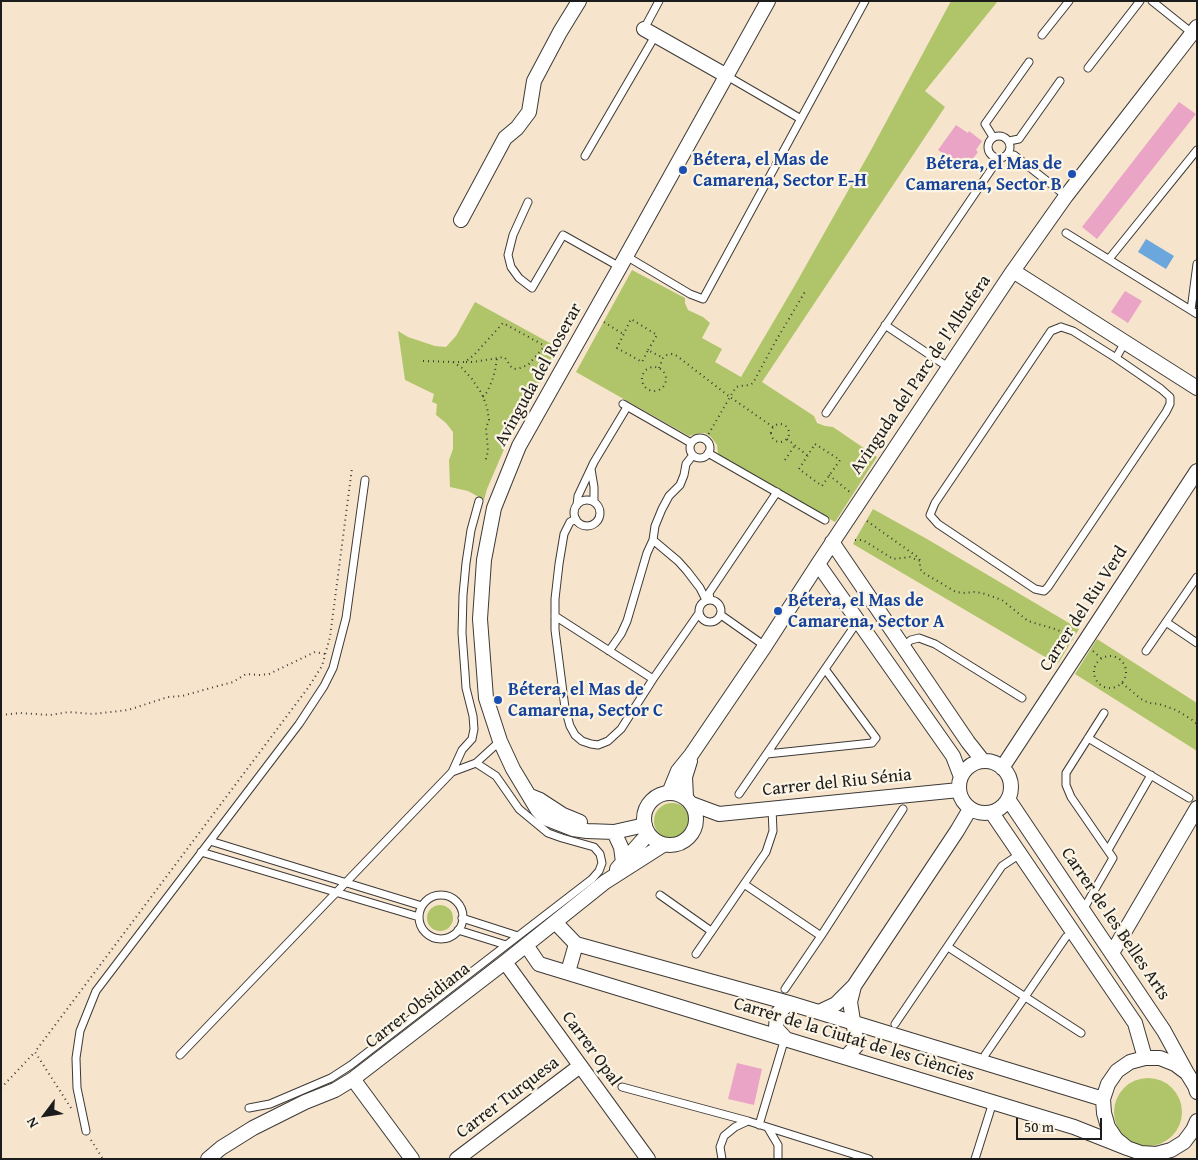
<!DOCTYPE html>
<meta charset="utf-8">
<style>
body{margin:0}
#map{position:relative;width:1198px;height:1160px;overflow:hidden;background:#f7e4cc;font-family:"Gentium Book Plus",serif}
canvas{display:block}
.frame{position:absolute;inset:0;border:2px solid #1c1c1c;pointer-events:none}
.north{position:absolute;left:20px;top:1090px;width:50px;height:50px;-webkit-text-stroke:4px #fcf5e5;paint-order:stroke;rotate:239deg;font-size:14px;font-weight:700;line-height:20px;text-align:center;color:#1c1c1c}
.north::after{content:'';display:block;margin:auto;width:18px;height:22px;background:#1c1c1c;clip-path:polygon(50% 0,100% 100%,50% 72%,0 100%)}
.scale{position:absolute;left:1016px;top:1118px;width:86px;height:22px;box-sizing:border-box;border:2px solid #1c1c1c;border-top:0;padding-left:6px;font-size:15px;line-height:18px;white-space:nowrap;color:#1c1c1c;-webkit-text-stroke:4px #fcf5e5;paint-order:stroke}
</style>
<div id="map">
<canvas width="1198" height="1160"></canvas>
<div class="frame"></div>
<div class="north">N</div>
<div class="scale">50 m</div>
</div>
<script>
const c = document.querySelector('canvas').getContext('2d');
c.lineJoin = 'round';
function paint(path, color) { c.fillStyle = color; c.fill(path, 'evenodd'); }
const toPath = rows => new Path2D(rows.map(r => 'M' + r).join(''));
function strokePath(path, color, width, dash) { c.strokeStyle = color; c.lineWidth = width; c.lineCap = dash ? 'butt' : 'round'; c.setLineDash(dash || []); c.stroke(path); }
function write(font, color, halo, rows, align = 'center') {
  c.font = font + ' "Gentium Book Plus",serif'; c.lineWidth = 4.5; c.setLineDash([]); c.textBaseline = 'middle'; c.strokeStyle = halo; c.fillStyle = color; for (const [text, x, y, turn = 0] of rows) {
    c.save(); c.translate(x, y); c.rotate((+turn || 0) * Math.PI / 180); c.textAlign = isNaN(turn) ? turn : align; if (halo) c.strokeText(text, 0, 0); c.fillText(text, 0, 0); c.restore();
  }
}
paint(toPath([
 [951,1,998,1,925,91,945,107,762,382,814,416,817,423,825,426,833,427,877,457,835,522,718,455,717,445,711,437,705,433,700,433,689,436,576,372,632,270,685,298,685,303,688,310,703,317,710,323,702,338,722,349,715,362,741,377,795,285,871,150],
 [475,302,559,348,511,433,487,489,484,500,468,491,450,487,449,460,453,449,453,432,446,423,436,415,437,404,432,402,434,394,405,380,398,331,408,337,435,346,446,347,456,336],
 [873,509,927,539,1079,629,1059,662,1057,664,853,544,855,540],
 [1097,639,1197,703,1197,751,1075,674],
 '654 821a18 18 0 1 1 36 0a18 18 0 1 1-36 0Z',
 '427 918a13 13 0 1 1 26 0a13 13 0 1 1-26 0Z',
 '1114 1112a34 34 0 1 1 68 0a34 34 0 1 1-68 0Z'
]), '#b0c56a');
paint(toPath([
 [1146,239,1174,256,1166,269,1138,252]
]), '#6ba7dc');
paint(toPath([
 [1179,102,1196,114,1097,239,1082,227],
 [956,125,968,133,969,131,982,141,976,150,978,152,969,164,968,162,964,167,952,158,951,159,938,150],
 [1125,291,1142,301,1128,323,1111,312],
 [737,1063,762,1069,754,1105,728,1099]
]), '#eaa4c5');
const service = toPath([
 [1152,1,1192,33],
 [644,29,659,1],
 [1042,35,1069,1],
 [1088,68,1140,1],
 [727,76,801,119],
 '988 147a11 11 0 1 1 22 0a11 11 0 1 1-22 0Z',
 [993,137,985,124,1029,62],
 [1009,141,1019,139,1060,81],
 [1007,155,1014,155,1066,196],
 [585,156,655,36],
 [528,202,513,235,508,255,511,267,519,278,532,288,563,235,620,267],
 [1066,233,1197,314],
 [626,256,690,294,703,299,865,1],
 [1109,259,1197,150],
 [1191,310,1197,264],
 [885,325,948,367],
 [1061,327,1073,331,1116,358,1161,389,1170,397,1170,404,1166,412,1048,587,1044,591,1035,589,938,524,930,515,935,503,1051,331,1061,327],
 [1116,358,1125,342],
 [623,404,691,443],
 [826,413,999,158],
 '690 448a10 10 0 1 1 20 0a10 10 0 1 1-20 0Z',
 [708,453,825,520],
 [591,469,594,487,594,502],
 '574 513a13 13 0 1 1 26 0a13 13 0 1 1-26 0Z',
 [577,505,578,496,594,462,627,407],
 [576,519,570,522,564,534,559,564,555,599,555,630,565,708,570,726,575,735,582,741,591,744,598,745,608,741,621,729,653,679,699,613],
 [653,540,678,561,687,571,700,588,706,600],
 [710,599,709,593,777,492],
 '699 611a11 11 0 1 1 22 0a11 11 0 1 1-22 0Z',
 [721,615,765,646],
 [555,616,653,679],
 [1166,622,1197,643],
 [903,646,911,640,919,638,935,644,1022,698],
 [609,651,621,634,627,621,647,553,653,540,655,526,662,509,669,496,680,485,684,475,686,464,693,455],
 [1146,651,1197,577],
 [1088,738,1189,798],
 [767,754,872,743,876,738,825,669],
 [452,772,462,750,472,739,474,729,473,716,466,688,465,673,462,633,463,595,466,563,471,530,479,501],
 [739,794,858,621],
 [210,841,422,906],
 [1108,850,1151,775],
 [201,852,419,917],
 [744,884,821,936],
 [660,895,711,931],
 '419 917a22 22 0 1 1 44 0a22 22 0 1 1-44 0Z',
 [1083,910,1113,858,1071,797,1066,785,1066,773,1104,713],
 [462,918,518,936],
 [458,930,506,945],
 [948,947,1081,1033],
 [696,954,766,852,773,831,772,809],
 [785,989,821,936,903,809],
 [895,1024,1002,866,1020,854],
 [180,1055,452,772,476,763,500,741],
 [985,1055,1066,937],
 [622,1087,748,1121],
 [249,1108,270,1104,331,1078,351,1065,592,879,599,871,602,863,600,854,594,847,562,838,548,833,519,809,496,776,476,763],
 [759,1125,785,1038],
 [768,1128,778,1145,778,1159],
 [86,1131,77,1088,76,1058,80,1031,96,991,299,724,324,686,333,668,346,618,365,480],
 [722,1159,720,1147,724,1136,735,1127,748,1121,869,1159],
 [975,1159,993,1102]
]);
const minor = toPath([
 [644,29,727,76],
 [461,220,505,138,517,128,529,112,534,81,560,32,579,1],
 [1013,271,1197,388],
 [832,542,968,742,983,761],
 [818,564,953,756,961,777],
 '959 787a26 26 0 1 1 52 0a26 26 0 1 1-52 0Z',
 [1002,768,1197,471],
 '644 819a26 26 0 1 1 52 0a26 26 0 1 1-52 0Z',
 [669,793,678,771,691,755,765,646,818,564,1013,271,1066,196,1197,27],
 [530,796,540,800,563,815,580,822],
 [686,797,685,777,690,761],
 [1008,799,1164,1031,1187,1073],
 [692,804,719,814,959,790],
 [992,813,1135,1023,1145,1058],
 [645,825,614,832,587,831,573,829,545,818,537,809,513,769,500,741,486,698,480,619,484,560,494,508,519,446,620,267,768,1],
 [614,832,621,847,623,862],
 [617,869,648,834],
 [555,922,576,944,789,1003,1103,1099],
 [526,945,539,964,1074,1127,1127,1148],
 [1112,953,1197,808],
 [505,962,648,1159],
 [568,972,576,944],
 [819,1012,836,1004,854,986,957,831,970,809],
 [785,1038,776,1028,777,1014,789,1003],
 [846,1057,857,1045,850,1002,854,986],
 [353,1079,412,1159],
 [1197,1092,1195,1086,1187,1073,1175,1064,1160,1058,1145,1058,1130,1062,1117,1071,1108,1084,1103,1099,1104,1113,1108,1127,1116,1139,1127,1148,1141,1153,1156,1154,1171,1150,1184,1142,1193,1130,1197,1121],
 [208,1159,221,1148,253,1128,305,1102,335,1090,353,1079,505,962,605,882,663,845],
 [457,1159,580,1066]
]);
strokePath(service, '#3d3a36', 9);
strokePath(minor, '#3d3a36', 16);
strokePath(toPath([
 [604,322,623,334],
 [648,350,657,335,631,319,617,348,642,362,648,350,663,358],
 [423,361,453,362,465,362,474,355,503,323,556,352],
 [453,362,462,368,472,379,482,394,487,407,489,420,486,428,488,451,485,463],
 [466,362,473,362,504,357,507,360,510,366,514,369,520,368,528,365,543,348,546,346],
 '642 379a12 12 0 1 1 24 0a12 12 0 1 1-24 0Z',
 [659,368,663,358,667,355,672,354,677,356,730,397,708,435],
 [483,397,487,392,492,381,495,371,497,358],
 '771 433a9 9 0 1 1 18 0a9 9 0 1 1-18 0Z',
 [773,427,730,397,736,387,740,386,750,385,753,383,774,344,806,290],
 [787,439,808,456],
 [815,444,840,460,822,486,799,469,815,444],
 [785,460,795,445],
 [829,475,851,493],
 [867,521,919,558,920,561],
 [855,540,863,540,893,559,910,557,920,561,920,568,922,572,956,592,965,593,974,592,982,593,1002,600,1028,621,1058,630,1072,639],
 [1093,651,1101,658],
 '1094 672a16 16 0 1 1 32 0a16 16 0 1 1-32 0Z',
 [1122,683,1141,699,1149,703,1159,704,1176,710,1191,719,1197,724],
 [1,715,20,713,50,715,69,712,93,714,128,710,168,697,182,696,218,686,233,682,246,674,259,675,269,674,315,652,325,654],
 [1,1088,35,1052],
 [71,1108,35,1052,308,688,322,666,330,637,352,468],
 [91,1140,103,1159]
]), '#3d3a36', 2, [1, 4]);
strokePath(service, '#fff', 7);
strokePath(minor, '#fff', 14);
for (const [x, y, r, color] of [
 [683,170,5,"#1a4fb4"],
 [1072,174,5,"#1a4fb4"],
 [778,611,5,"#1a4fb4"],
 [498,700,5,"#1a4fb4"]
]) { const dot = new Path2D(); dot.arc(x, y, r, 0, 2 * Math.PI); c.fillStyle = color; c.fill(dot); strokePath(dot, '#fcf5e5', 2); }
write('bold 18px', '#164399', '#fcf5e5', [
 ["Bétera, el Mas de",693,160],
 ["Camarena, Sector E-H",693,181],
 ["Bétera, el Mas de",1062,164,"right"],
 ["Camarena, Sector B",1062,185,"right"],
 ["Bétera, el Mas de",788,601],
 ["Camarena, Sector A",788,622],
 ["Bétera, el Mas de",508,690],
 ["Camarena, Sector C",508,711]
], 'left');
write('18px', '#1c1c1c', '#fcf5e5', [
 ["Avinguda del Roserar",539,375,-61],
 ["Avinguda del Parc de l'Albufera",921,375,-56],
 ["Carrer del Riu Verd",1084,609,-57],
 ["Carrer del Riu Sénia",837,783,-6],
 ["Carrer de les Belles Arts",1115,924,56],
 ["Carrer Obsidiana",418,1006,-38],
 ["Carrer de la Ciutat de les Ciències",854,1040,17],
 ["Carrer Opal",591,1049,54],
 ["Carrer Turquesa",508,1098,-37]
]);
</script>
